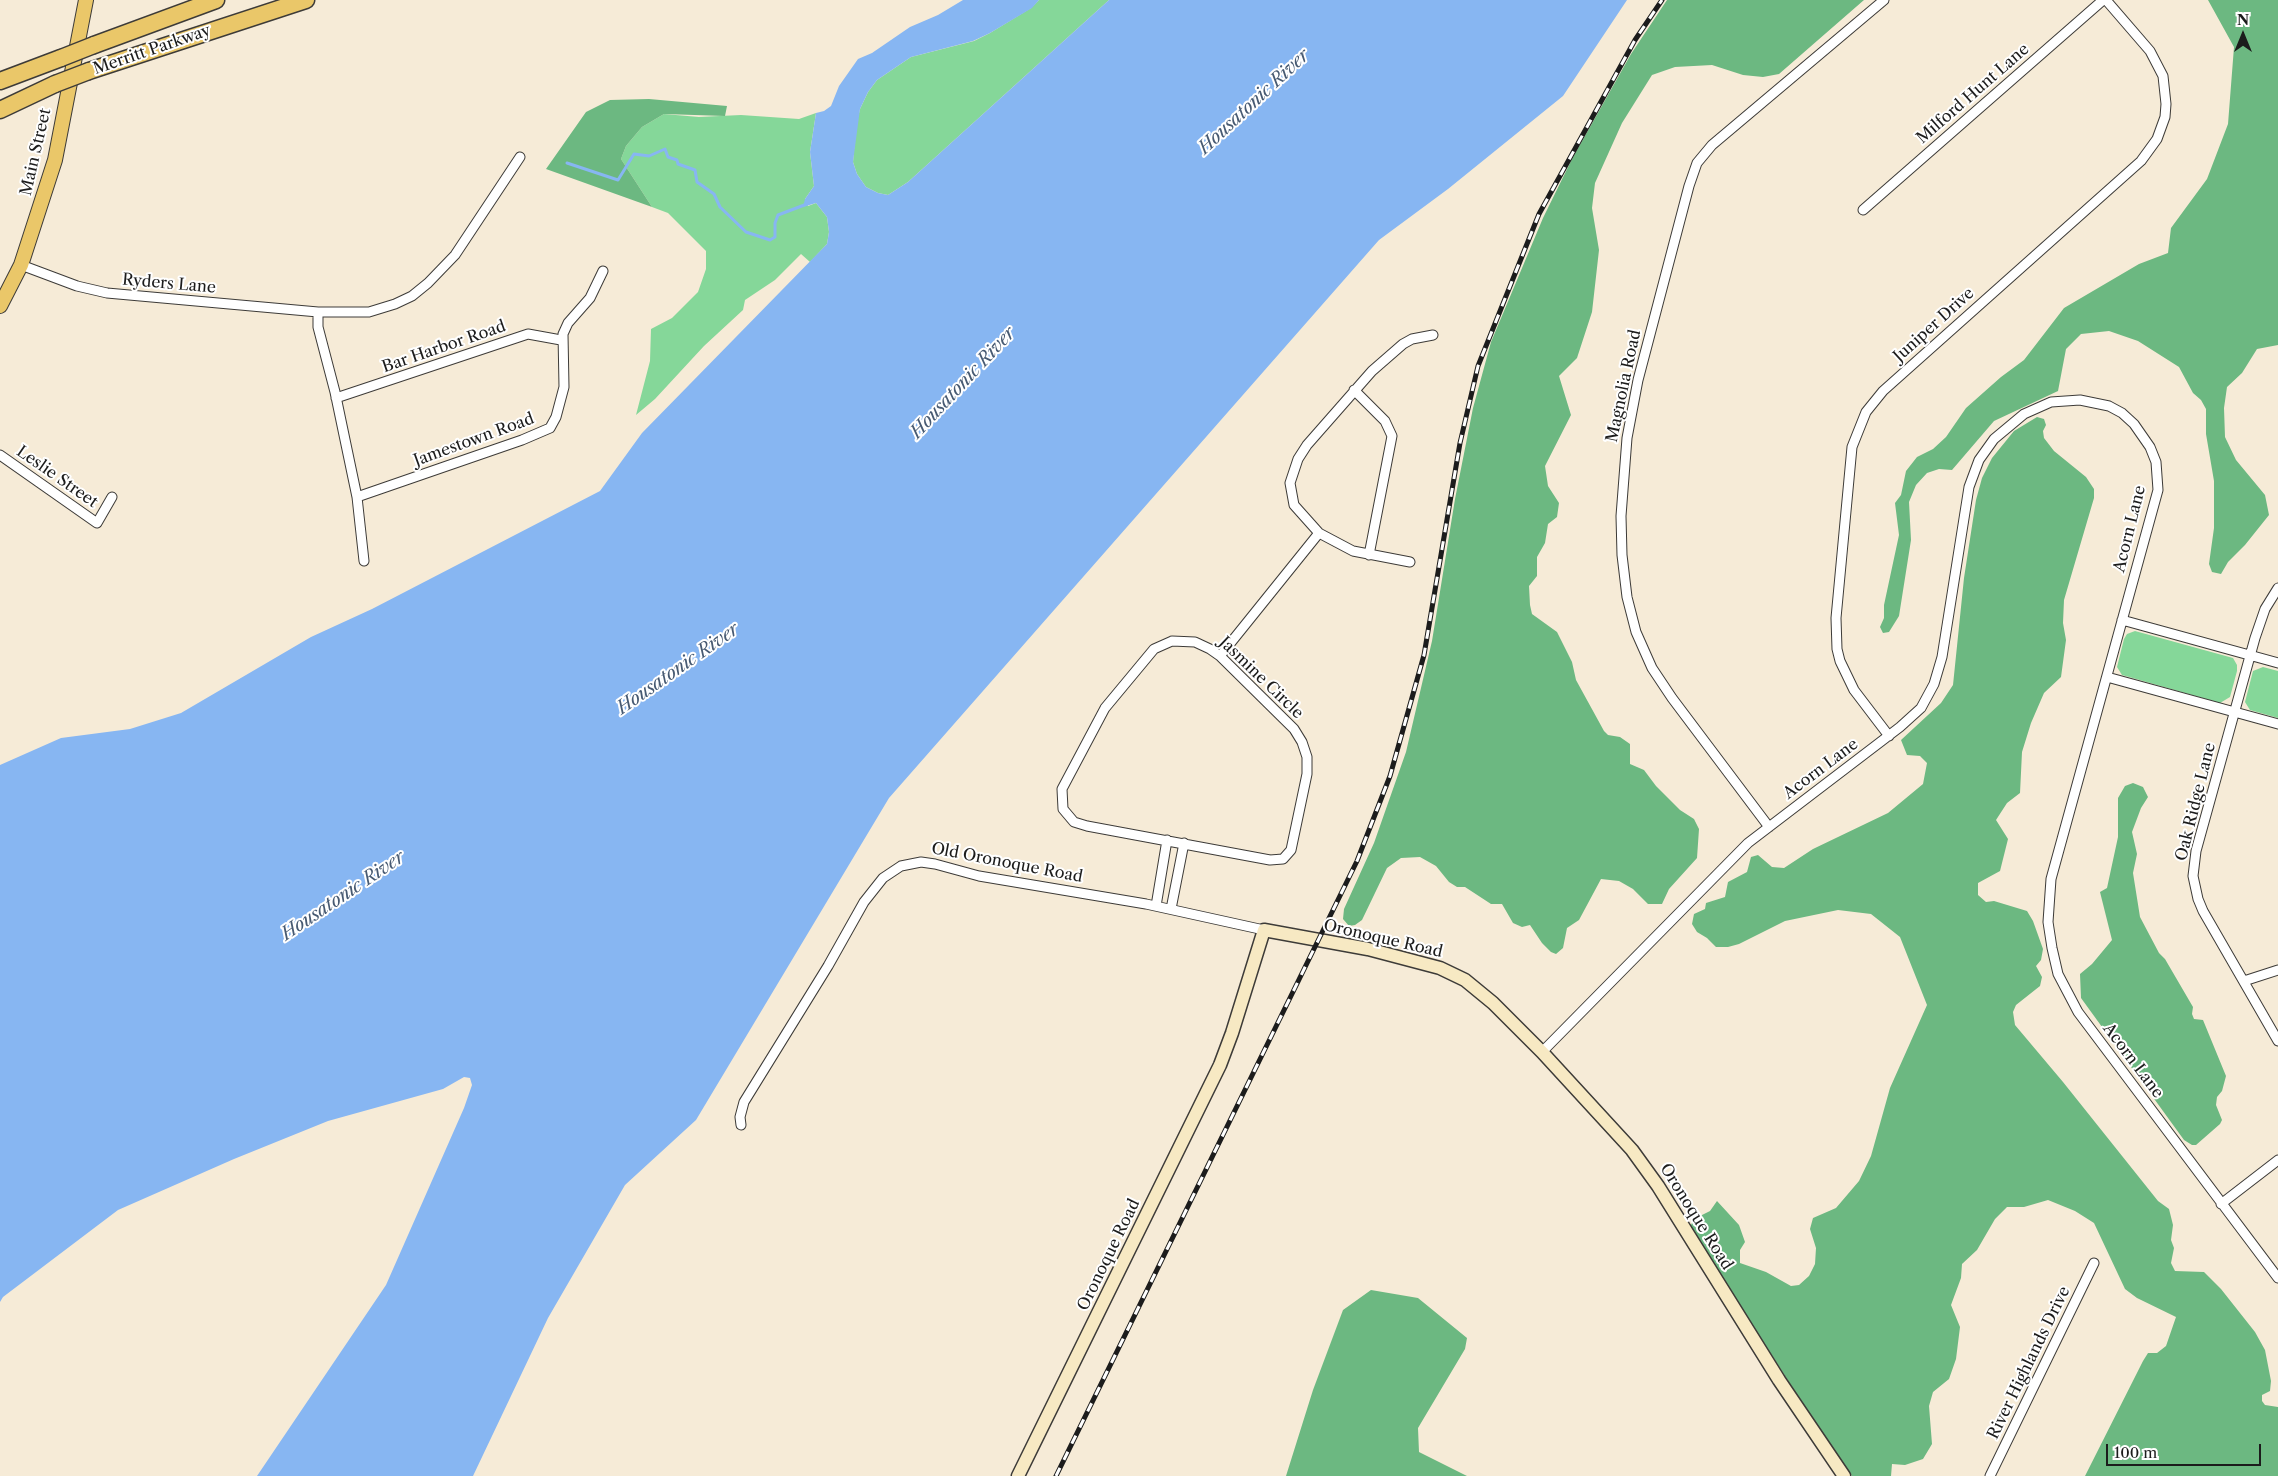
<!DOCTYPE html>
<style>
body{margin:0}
#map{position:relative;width:2278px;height:1476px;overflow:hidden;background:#f6ebd7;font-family:"Libre Caslon Text",serif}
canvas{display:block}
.north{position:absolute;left:2218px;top:10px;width:50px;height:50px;-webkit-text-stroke:4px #fff;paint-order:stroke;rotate:0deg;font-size:14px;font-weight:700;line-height:20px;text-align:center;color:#1c1c1c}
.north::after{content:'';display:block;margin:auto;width:18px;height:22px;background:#1c1c1c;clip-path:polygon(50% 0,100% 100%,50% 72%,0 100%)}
.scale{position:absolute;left:2106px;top:1444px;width:155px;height:22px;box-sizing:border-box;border:2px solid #1c1c1c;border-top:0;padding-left:6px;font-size:15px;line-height:18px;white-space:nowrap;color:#1c1c1c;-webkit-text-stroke:4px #fff;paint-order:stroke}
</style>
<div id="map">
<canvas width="2278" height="1476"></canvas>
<div class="north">N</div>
<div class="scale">100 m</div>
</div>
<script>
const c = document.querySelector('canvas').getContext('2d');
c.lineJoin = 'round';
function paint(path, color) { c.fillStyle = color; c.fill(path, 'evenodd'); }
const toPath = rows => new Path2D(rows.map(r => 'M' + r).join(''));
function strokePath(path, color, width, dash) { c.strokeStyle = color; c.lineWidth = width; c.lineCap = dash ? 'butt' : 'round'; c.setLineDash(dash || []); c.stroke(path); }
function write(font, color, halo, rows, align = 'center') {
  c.font = font + ' "Libre Caslon Text",serif'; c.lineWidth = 4; c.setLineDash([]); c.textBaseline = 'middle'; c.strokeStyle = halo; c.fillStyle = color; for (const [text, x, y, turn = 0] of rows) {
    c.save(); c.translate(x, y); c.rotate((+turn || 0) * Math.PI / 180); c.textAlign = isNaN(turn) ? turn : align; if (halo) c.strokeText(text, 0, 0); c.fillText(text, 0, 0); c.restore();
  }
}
paint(toPath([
 [1039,0,1109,0,908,182,888,195,878,193,866,187,857,174,853,162,856,126,860,109,868,92,877,80,911,57,974,41,990,33,1031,8],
 [816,113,810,152,814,186,805,199,808,206,816,203,827,217,829,232,827,244,810,262,801,254,775,280,745,300,743,310,704,346,655,399,636,415,650,361,651,329,672,318,698,292,706,269,706,251,668,213,652,207,621,159,626,146,642,127,664,114,699,117,741,115,799,119],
 [2135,631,2233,658,2237,665,2237,671,2230,697,2220,703,2122,675,2117,667,2124,639,2127,634],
 [2263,667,2278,671,2278,718,2250,710,2245,702,2253,671]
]), '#85d799');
paint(toPath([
 [1667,0,1864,0,1779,74,1763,77,1743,75,1712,65,1675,67,1652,75,1622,123,1595,183,1592,208,1599,250,1592,312,1577,358,1559,376,1571,415,1545,466,1548,486,1559,503,1557,517,1548,524,1545,543,1537,557,1537,576,1529,586,1530,605,1532,614,1557,632,1572,662,1576,680,1604,731,1608,735,1620,737,1630,744,1630,764,1644,770,1656,786,1680,810,1694,819,1699,829,1697,858,1669,889,1662,904,1648,904,1633,889,1619,881,1601,879,1579,920,1567,928,1563,948,1556,954,1551,952,1542,943,1530,925,1522,927,1513,923,1502,904,1491,904,1465,887,1457,887,1449,882,1436,866,1420,857,1401,858,1387,868,1362,920,1355,925,1349,926,1343,919,1344,909,1374,843,1406,752,1432,641,1455,499,1473,408,1491,342,1543,218,1572,159,1631,54],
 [2208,0,2278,0,2278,345,2257,349,2242,373,2227,387,2224,408,2225,437,2236,460,2265,495,2269,515,2245,545,2228,562,2221,574,2212,572,2209,564,2214,528,2214,481,2206,434,2206,409,2201,400,2193,393,2179,367,2138,341,2109,331,2081,334,2066,349,2058,391,1994,421,1952,470,1939,469,1927,473,1916,485,1909,502,1911,540,1899,616,1889,632,1883,633,1880,627,1884,618,1884,605,1899,535,1895,503,1901,495,1906,471,1917,457,1933,449,1946,437,1966,408,2001,377,2024,360,2064,308,2139,264,2168,253,2171,228,2207,179,2228,124,2234,47],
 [649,99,727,106,725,116,664,114,642,127,626,146,621,159,652,207,546,169,586,112,610,100],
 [2037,417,2044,419,2046,425,2043,431,2044,438,2054,451,2086,477,2094,489,2094,498,2064,600,2063,623,2066,640,2061,677,2044,693,2031,723,2022,752,2020,793,2007,803,1996,820,2008,839,2000,871,1978,883,1978,895,1986,902,1994,901,2027,911,2033,921,2043,949,2041,960,2036,966,2042,977,2040,986,2016,1005,2013,1012,2015,1025,2063,1082,2158,1201,2169,1209,2173,1225,2171,1240,2174,1248,2171,1263,2175,1271,2204,1272,2221,1289,2255,1332,2265,1350,2271,1381,2270,1391,2262,1395,2262,1401,2265,1405,2278,1407,2278,1476,2085,1476,2143,1361,2148,1353,2157,1353,2166,1346,2176,1317,2137,1298,2125,1289,2094,1223,2075,1211,2048,1200,2024,1207,2007,1207,1995,1219,1977,1250,1962,1264,1961,1278,1951,1305,1960,1327,1956,1359,1949,1379,1933,1392,1929,1406,1932,1444,1923,1459,1905,1465,1892,1464,1891,1476,1852,1476,1824,1437,1690,1227,1694,1219,1710,1211,1717,1201,1739,1225,1745,1242,1740,1250,1740,1263,1766,1272,1791,1286,1799,1285,1809,1276,1815,1264,1816,1248,1810,1229,1813,1218,1836,1208,1859,1181,1871,1156,1890,1088,1927,1005,1900,937,1871,914,1838,910,1785,921,1739,944,1728,947,1716,947,1707,938,1697,932,1692,924,1694,914,1705,909,1706,903,1725,897,1728,882,1747,872,1751,857,1758,855,1772,867,1784,868,1813,849,1888,813,1923,784,1927,763,1920,756,1907,755,1901,740,1941,703,1953,685,1964,578,1976,500,1982,478,1992,458,2014,431],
 [2133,783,2143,787,2148,797,2141,808,2132,832,2137,854,2133,873,2140,917,2159,953,2165,959,2193,1007,2192,1014,2194,1019,2203,1020,2226,1076,2222,1091,2217,1097,2216,1105,2222,1120,2220,1124,2196,1145,2192,1145,2184,1140,2081,998,2080,974,2092,964,2112,940,2100,892,2107,888,2118,837,2118,798,2125,786],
 [1371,1290,1418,1298,1467,1338,1465,1349,1418,1428,1419,1452,1467,1476,1286,1476,1313,1390,1343,1310]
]), '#6cb881');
paint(toPath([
 [963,0,1039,0,1032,8,990,33,973,41,911,57,877,80,868,92,860,109,853,162,857,174,866,187,878,193,888,195,908,182,1109,0,1627,0,1563,96,1448,189,1379,240,889,798,696,1120,625,1185,548,1318,473,1476,257,1476,386,1285,464,1108,472,1085,470,1078,464,1077,443,1089,328,1121,234,1159,118,1210,3,1297,0,1302,0,765,61,738,130,729,181,713,311,637,372,609,600,491,642,433,827,244,829,232,827,217,816,203,803,207,805,199,814,186,810,152,816,113,824,111,831,106,839,86,858,59,872,53,910,27,938,15]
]), '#87b6f2');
strokePath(toPath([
 [567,163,618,180,634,154,649,156,665,149,668,157,677,160,678,164,695,170,697,182,714,194,720,207,746,232,770,240,775,237,775,223,778,215,807,204]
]), '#87b6f2', 3);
const street = toPath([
 [1863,210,2103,0],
 [21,265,77,286,107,293,318,312,369,312,395,304,412,296,428,283,455,255,520,157],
 [318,312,318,327,335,392,357,497,364,561],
 [1354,390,1385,421,1392,436,1369,555],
 [336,398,528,334,561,340],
 [0,455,97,523,112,497],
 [357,497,522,440,550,428,556,417,564,387,563,334,568,323,590,298,603,271],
 [1410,562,1353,551,1319,533,1294,505,1290,483,1298,459,1307,445,1372,371,1403,344,1412,339,1433,335],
 [2278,588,2265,609,2255,638,2196,851,2193,876,2198,899,2203,911,2278,1041],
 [2122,620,2278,663],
 [1172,641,1195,642,1210,649,1220,656,1294,729,1302,742,1307,757,1307,774,1291,850,1283,859,1270,860,1087,826,1074,822,1063,809,1062,789,1105,708,1154,649,1172,641],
 [1220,656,1319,533],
 [2107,677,2278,724],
 [1889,736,1854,690,1840,661,1837,649,1836,618,1852,447,1866,412,1883,391,2141,161,2157,139,2165,117,2166,104,2163,76,2150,51,2106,0],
 [1769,827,1672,698,1652,668,1636,632,1627,597,1622,555,1621,516,1627,438,1638,380,1689,186,1697,163,1712,145,1884,0],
 [1156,906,1167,840],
 [1171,909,1184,843],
 [2244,981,2278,970],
 [1542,1052,1748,843,1900,727,1921,708,1934,684,1942,657,1969,487,1979,460,1994,439,2024,414,2051,402,2080,400,2109,406,2122,413,2134,424,2150,447,2156,462,2158,490,2051,879,2048,922,2052,948,2058,974,2078,1012,2278,1278],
 [741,1125,740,1117,744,1102,828,966,864,902,883,878,901,866,921,862,935,864,979,876,1146,904,1264,930],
 [2221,1204,2278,1160],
 [1990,1476,2094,1263]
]);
const secondary = toPath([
 [1018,1476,1220,1065,1232,1033,1264,930,1368,949,1440,968,1465,980,1493,1003,1542,1052,1632,1150,1658,1186,1779,1380,1844,1476]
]);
const primary = toPath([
 [0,306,21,265,55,160,86,0]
]);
const highway = toPath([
 [94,45,216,0],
 [89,71,306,0],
 [0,81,61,58],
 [0,110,55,84]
]);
strokePath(street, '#3d3b38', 11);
strokePath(secondary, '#3d3b38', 15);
strokePath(primary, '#3d3b38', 16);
strokePath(highway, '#3d3b38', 19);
strokePath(street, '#fff', 9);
strokePath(secondary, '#f7e9c3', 12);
strokePath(primary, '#eac769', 14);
strokePath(highway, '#eac769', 16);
const rail = toPath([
 [1056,1476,1357,861,1390,776,1424,655,1460,443,1478,366,1539,214,1635,40,1662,0]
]);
strokePath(rail, '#1c1c1c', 5);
strokePath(rail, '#fff', 3, [9]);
const highwayBridge = toPath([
 [61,58,94,45],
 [55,84,89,71]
]);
strokePath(highwayBridge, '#3d3b38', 19, []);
strokePath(highwayBridge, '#eac769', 16);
write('16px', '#1c1c1c', '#fff', [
 ["Merritt Parkway",152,50,-19],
 ["Milford Hunt Lane",1973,94,-41],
 ["Main Street",36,152,-77],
 ["Ryders Lane",169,284,5],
 ["Juniper Drive",1934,325,-42],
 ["Bar Harbor Road",444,347,-19],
 ["Magnolia Road",1624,386,-78],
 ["Jamestown Road",474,440,-20],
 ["Leslie Street",57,477,35],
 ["Acorn Lane",2130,529,-76],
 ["Jasmine Circle",1261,678,44],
 ["Acorn Lane",1821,769,-37],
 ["Oak Ridge Lane",2196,802,-76],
 ["Old Oronoque Road",1007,863,11],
 ["Oronoque Road",1383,939,13],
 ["Acorn Lane",2133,1061,53],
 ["Oronoque Road",1696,1217,58],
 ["Oronoque Road",1109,1255,-64],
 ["River Highlands Drive",2029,1363,-64]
]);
write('italic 18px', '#475a72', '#fff', [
 ["Housatonic River",1254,102,-43],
 ["Housatonic River",963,383,-47],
 ["Housatonic River",678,669,-35],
 ["Housatonic River",343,896,-34]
]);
</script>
